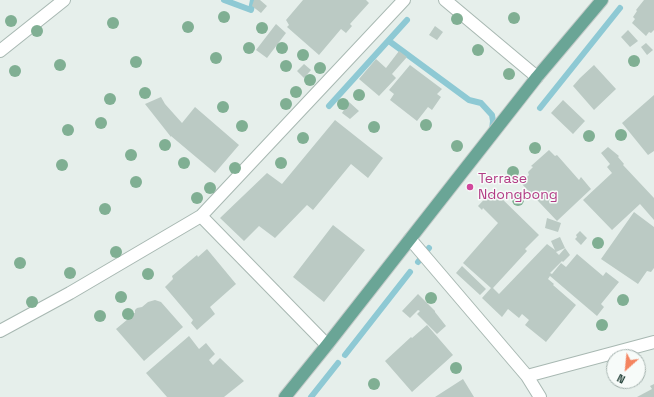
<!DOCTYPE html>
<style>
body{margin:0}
#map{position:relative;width:654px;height:397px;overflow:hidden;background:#e6efeb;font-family:"Space Grotesk",sans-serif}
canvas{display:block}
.north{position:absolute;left:606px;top:349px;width:40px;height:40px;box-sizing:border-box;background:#f7fbf9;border:1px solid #a3b1ad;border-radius:50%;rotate:207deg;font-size:11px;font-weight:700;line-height:16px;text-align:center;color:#24423a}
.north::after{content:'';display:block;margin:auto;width:14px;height:18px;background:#f4845f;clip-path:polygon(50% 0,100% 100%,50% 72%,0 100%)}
</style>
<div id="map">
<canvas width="654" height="397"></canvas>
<div class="north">N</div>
</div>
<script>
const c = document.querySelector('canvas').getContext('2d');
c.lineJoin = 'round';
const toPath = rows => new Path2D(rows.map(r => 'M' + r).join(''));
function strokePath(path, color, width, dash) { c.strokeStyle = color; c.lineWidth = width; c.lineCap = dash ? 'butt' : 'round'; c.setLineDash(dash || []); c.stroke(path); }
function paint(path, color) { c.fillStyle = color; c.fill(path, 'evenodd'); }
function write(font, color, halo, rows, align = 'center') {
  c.font = font + ' "Space Grotesk",sans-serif'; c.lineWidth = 3; c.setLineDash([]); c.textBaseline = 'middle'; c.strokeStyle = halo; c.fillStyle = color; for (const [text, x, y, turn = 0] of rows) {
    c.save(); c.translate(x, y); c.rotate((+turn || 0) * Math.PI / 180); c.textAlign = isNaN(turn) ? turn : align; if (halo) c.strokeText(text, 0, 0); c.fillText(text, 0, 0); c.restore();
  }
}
strokePath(toPath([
 [224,0,251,10,253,0],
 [389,41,469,100,481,103,492,115,493,121,492,130],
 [329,106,407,20],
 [540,108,620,8],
 [418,262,429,248],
 [345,355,410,272],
 [311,397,338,363]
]), '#8ec9d4', 6);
paint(toPath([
 [254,0,260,0,267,6,261,13,252,6],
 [303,0,366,0,369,3,350,24,352,26,346,33,341,29,319,55,287,27,289,25,286,20],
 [644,0,654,0,654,30,651,33,649,32,646,36,632,23,635,19,633,17,637,11,636,10],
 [276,24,286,33,267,58,256,50],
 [435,26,443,32,437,40,429,35],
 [628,30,638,41,630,47,621,37],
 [646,43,653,50,647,55,641,47],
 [399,51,407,57,392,74,396,78,379,96,359,79,376,59,386,68],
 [304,64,311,70,304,78,297,71],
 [410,65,442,89,437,94,441,97,432,110,428,107,417,121,390,100,394,94,389,90],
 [594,65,616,89,594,110,573,86,580,78],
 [654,95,654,151,648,155,622,123],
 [161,97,165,104,182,123,195,107,239,145,215,173,171,136,171,137,145,104],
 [563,100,585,121,573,134,551,113],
 [349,102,359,111,350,119,342,113],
 [335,120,383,158,368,178,351,164,313,210,307,205,275,238,259,226,244,241,220,218,267,173,282,184],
 [608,147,619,156,618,157,624,164,623,165,654,198,654,220,640,204,612,230,583,200,612,173,607,167,610,164,601,153],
 [549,150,555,156,557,155,579,180,581,177,591,189,557,221,521,183,529,175,528,172,533,167,531,166],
 [493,190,539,235,525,249,527,251,493,288,499,294,547,244,555,250,551,241,560,237,565,248,556,252,559,255,565,248,570,255,563,262,562,261,550,273,552,274,561,263,566,267,577,254,603,276,606,272,619,282,601,304,604,307,597,316,550,276,548,279,554,284,553,285,576,305,546,342,525,325,529,320,522,314,519,318,508,309,502,317,482,298,491,288,463,263,498,223,483,208,482,210,478,206],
 [634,212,654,227,654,268,651,272,647,271,638,284,601,259],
 [547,218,561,223,558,232,545,228],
 [333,225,365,250,324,302,293,277],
 [580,231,587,238,581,245,575,239,577,237,576,235],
 [207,249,236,284,210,307,215,314,197,330,191,323,193,320,165,287,173,279,172,276,197,255,198,257],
 [462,266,486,289,480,295,456,273],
 [418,294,435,311,435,312,446,326,437,334,417,314,420,311,418,310,410,318,402,311],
 [155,300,161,302,183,327,144,361,116,329,128,319,130,313,135,313,135,310,137,308,142,307,148,302],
 [427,325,453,355,412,392,385,361,411,337,412,338],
 [189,336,199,349,206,343,215,354,209,360,213,365,220,358,244,381,224,397,167,397,146,373],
 [463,379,474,397,435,397],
 [654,384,654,397,637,397,652,389,650,386]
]), '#bbcac4');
const minor = toPath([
 [445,0,537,77],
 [0,51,64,0],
 [201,216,327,345],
 [410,239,527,376,540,397],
 [0,331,70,293,201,216,404,0],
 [527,376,654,342]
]);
const major = toPath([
 [285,397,327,345,537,77,602,0]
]);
strokePath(minor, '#a8b8b2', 14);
strokePath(major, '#c2cac8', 14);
strokePath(minor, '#fff', 12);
strokePath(major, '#6aa596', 12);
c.fillStyle = '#80af93';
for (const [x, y] of [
 [224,17],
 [514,18],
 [457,19],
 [11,21],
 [113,23],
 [188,27],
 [262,28],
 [37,31],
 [249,48],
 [282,48],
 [478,50],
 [303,55],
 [216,58],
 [634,61],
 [136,62],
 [60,65],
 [286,66],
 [320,68],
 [15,71],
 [509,74],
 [310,80],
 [296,92],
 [145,93],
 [359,95],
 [110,99],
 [286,104],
 [343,104],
 [223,107],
 [101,123],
 [426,125],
 [242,126],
 [374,127],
 [68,130],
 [621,135],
 [589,136],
 [303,138],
 [165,145],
 [457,146],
 [535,148],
 [131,155],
 [184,163],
 [281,163],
 [62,165],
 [235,168],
 [513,172],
 [136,182],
 [210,188],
 [197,198],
 [518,200],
 [105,209],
 [598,243],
 [116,252],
 [20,263],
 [70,273],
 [148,274],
 [121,297],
 [431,298],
 [623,300],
 [32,302],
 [128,314],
 [100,316],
 [602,325],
 [456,368],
 [374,384]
]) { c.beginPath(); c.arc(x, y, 6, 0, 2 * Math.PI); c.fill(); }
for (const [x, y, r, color] of [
 [470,187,4,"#d1479c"]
]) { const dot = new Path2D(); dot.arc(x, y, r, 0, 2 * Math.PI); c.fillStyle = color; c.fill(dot); strokePath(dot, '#f7fbf9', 1.5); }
write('14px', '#b23c85', '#f7fbf9', [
 ["Terrase",478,179],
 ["Ndongbong",478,195]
], 'left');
</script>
